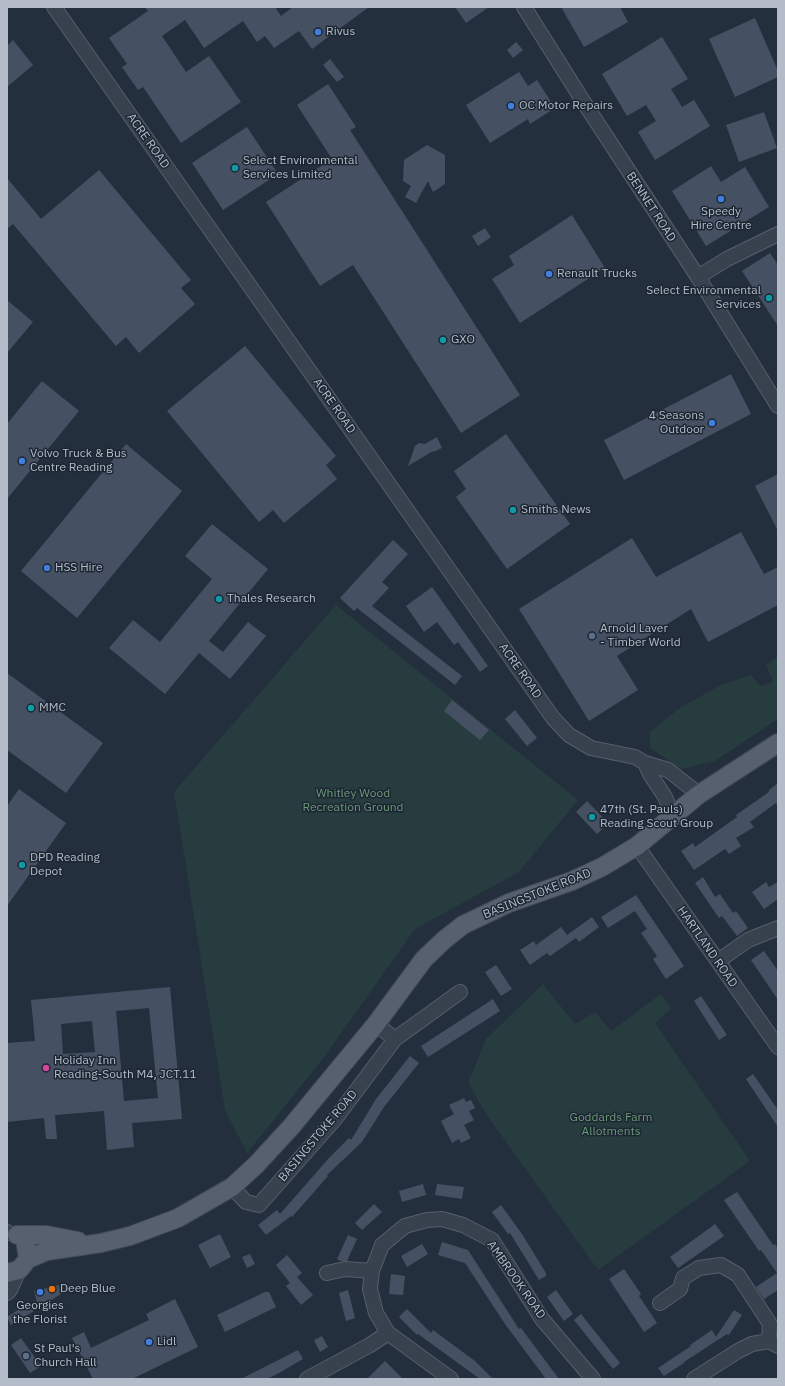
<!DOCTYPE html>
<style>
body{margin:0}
#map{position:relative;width:785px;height:1386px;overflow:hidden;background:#242f3e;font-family:"IBM Plex Sans",sans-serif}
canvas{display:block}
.frame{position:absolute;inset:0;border:8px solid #b4bcc9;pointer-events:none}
</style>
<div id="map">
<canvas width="785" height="1386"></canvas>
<div class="frame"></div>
</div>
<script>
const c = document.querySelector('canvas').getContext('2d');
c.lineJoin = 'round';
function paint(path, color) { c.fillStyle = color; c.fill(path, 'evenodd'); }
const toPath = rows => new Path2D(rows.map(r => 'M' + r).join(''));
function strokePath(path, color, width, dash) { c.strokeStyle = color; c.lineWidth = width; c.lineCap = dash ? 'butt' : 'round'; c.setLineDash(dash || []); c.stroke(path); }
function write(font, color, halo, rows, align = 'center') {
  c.font = font + ' "IBM Plex Sans",sans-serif'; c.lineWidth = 3; c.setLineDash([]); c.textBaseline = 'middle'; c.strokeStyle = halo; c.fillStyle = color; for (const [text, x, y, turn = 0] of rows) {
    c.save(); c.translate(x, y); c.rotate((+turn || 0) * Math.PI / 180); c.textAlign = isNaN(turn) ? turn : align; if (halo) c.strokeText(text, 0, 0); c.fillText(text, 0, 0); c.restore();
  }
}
paint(toPath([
 [336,605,578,800,519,872,415,929,322,1060,247,1153,225,1110,174,792],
 [778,657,778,719,715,761,681,769,650,748,650,732,681,707,721,685,751,675,761,686,773,682,766,664],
 [543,984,575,1024,595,1012,611,1031,661,994,671,1009,655,1023,750,1161,598,1270,486,1114,468,1083,486,1039]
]), '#263c3f');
paint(toPath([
 [145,7,275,7,281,16,293,7,369,7,312,49,299,31,274,48,265,36,257,42,243,21,204,48,185,20,162,36,186,72,209,56,241,102,181,143,143,87,138,90,122,67,127,64,109,38,148,11],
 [455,7,489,7,466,23],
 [561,7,620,7,628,22,584,47],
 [755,18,778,71,778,77,735,97,709,39],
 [662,37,688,79,671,89,682,107,694,100,710,126,655,160,638,132,656,121,646,105,627,116,602,74],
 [13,40,33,65,7,87,7,46],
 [516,42,523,50,513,58,507,50],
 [330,59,344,77,337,82,323,65],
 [519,72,528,86,537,80,555,108,530,124,528,119,490,143,466,105],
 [328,84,356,127,350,130,520,395,461,433,353,265,320,286,266,202,332,159,297,105],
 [764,112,777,148,739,162,726,125],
 [247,127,278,174,223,210,192,163],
 [427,145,445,155,445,184,433,192,428,181,416,203,405,197,411,186,403,181,404,160],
 [711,166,721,182,745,167,769,207,706,246,672,191],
 [99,170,191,280,181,288,195,304,139,353,126,337,116,346,13,224,7,229,7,178,41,219],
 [572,215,605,268,520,323,492,279,514,265,509,256],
 [485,228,491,237,478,246,472,236],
 [770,253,778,265,778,326,742,271],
 [7,300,33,322,7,353],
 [245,346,336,456,326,465,337,479,284,523,273,510,259,522,167,411],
 [731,374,751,414,624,480,604,440],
 [42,381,79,411,7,499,7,424],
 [506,434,570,524,507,569,456,497,466,489,454,471],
 [437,437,442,448,433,452,433,451,408,466,415,446,419,443,425,444],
 [126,444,182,491,77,618,21,571],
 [778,474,778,531,755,486],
 [212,524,268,569,209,641,223,652,248,622,266,636,230,679,199,653,165,694,109,648,133,620,160,642,212,579,185,556],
 [741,532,764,574,778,567,778,605,708,642,691,609,617,656,638,690,589,721,519,609,632,538,656,577],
 [393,540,408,554,382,582,389,588,372,606,462,676,455,685,357,608,354,611,340,598],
 [432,587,488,666,480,672,458,642,454,645,437,622,424,632,406,606],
 [7,673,103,743,66,793,7,750],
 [452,700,489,730,480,740,444,711],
 [515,710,537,738,527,746,505,719],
 [778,783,778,806,776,803,750,822,754,827,736,838,741,846,729,854,725,849,694,870,681,851,693,843,695,847,737,817,736,815,769,792,769,790],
 [19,789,66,823,7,906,7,806],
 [587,801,608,823,597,834,576,812],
 [703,877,715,897,720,894,733,913,736,911,748,928,737,936,722,916,719,918,695,883],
 [766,882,769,887,778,882,778,899,764,909,752,892],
 [636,895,684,966,666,979,653,959,657,956,641,933,647,929,635,911,608,928,601,917],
 [592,917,599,927,579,942,576,938,550,956,547,953,530,965,520,950,534,941,536,945,561,927,567,935],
 [764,951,778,971,778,1000,751,960],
 [496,965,512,989,501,996,485,972],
 [170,987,182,1119,132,1123,134,1147,107,1150,104,1111,55,1115,57,1139,46,1139,44,1118,7,1122,7,1043,35,1041,31,1000],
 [149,1008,158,1098,124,1101,116,1011],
 [92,1021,95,1052,63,1054,61,1024],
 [701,996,727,1035,719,1040,694,1001],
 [493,999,500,1011,428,1057,421,1046],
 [410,1056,419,1063,384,1107,362,1142,327,1175,328,1176,292,1217,291,1216,266,1235,258,1225,277,1210,280,1214,329,1158,349,1138,351,1140,376,1099],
 [753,1074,778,1110,778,1127,746,1079],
 [464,1098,466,1102,471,1100,475,1108,469,1111,474,1120,464,1125,471,1138,461,1143,459,1139,452,1143,441,1121,454,1114,449,1105],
 [423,1184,426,1195,402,1202,399,1191],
 [437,1184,464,1187,462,1199,435,1195],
 [737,1192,773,1245,775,1244,778,1249,778,1290,764,1299,756,1287,777,1273,761,1250,759,1251,724,1200],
 [374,1204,382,1212,362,1230,355,1223],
 [501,1205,522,1234,546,1273,546,1276,539,1280,510,1233,508,1234,492,1212],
 [715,1224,724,1236,678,1268,670,1257],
 [220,1234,231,1257,210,1268,198,1245],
 [348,1235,357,1239,347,1261,341,1261,337,1259],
 [442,1242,468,1250,519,1329,521,1328,559,1379,546,1379,505,1324,465,1263,438,1255],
 [422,1244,428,1254,407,1267,401,1256],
 [250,1254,255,1264,247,1268,242,1257],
 [287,1255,302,1273,297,1277,313,1295,301,1305,286,1286,290,1283,276,1265],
 [624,1269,641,1294,639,1296,657,1323,644,1332,609,1279],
 [391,1274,405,1276,403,1295,389,1294],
 [59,1285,61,1294,45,1304,38,1306,34,1291],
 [348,1290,355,1318,346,1321,339,1293],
 [556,1290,573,1314,564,1321,547,1297],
 [265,1292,269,1292,276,1307,225,1332,217,1315],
 [175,1299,198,1347,132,1379,93,1379,72,1338,84,1332,91,1348,149,1320,146,1314],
 [29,1303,34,1311,11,1325,7,1317],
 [407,1309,431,1333,433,1330,475,1361,493,1379,480,1379,418,1334,417,1335,399,1317],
 [734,1310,742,1315,729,1335,727,1334,684,1362,684,1363,664,1376,658,1368,691,1346,690,1345,712,1330,716,1337],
 [581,1314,620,1363,613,1369,574,1320],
 [322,1336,328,1347,320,1352,314,1340],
 [21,1338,41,1366,30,1373,11,1345],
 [298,1350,303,1359,279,1373,267,1379,241,1379],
 [385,1361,403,1379,367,1379]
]), '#455162');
const minor = toPath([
 [54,7,553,718,569,735,591,748,635,757,645,763,668,770,691,788,698,795],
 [524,7,583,101,698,277,778,406],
 [698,277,727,259,778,234],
 [645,763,650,774,665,797,673,816],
 [637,846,778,1047],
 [718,961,748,940,778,928],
 [376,1024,395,1039],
 [232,1187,246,1202,259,1205,335,1119,395,1039,460,992],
 [7,1232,8,1233],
 [327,1273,345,1269,372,1271],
 [7,1293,10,1290,19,1270],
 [660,1303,680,1289,683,1278,699,1268,721,1265,738,1275,770,1324,769,1341],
 [307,1379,370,1345,388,1333],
 [451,1379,388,1333,376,1313,370,1289,372,1271,382,1245,405,1226,427,1220,442,1219,463,1225,492,1240,542,1319,593,1379],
 [694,1379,738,1351,752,1344,769,1341,778,1346]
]);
const major = toPath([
 [17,1235,46,1235,78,1241],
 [28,1259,47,1251,101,1243,130,1236,178,1218,232,1187,256,1165,291,1127,376,1024,424,959,444,940,463,925,509,903,572,881,602,867,637,846,698,795,778,743],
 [7,1273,19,1270,28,1259,26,1246]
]);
strokePath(minor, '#565f6c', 16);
strokePath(major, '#414a57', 20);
strokePath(minor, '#38414e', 14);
strokePath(major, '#56606e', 18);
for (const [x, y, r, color] of [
 [318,32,4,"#3f7fe0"],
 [511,106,4,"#3f7fe0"],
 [235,168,4,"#0f9aa8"],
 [721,199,4,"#3f7fe0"],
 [549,274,4,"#3f7fe0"],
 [769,298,4,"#0f9aa8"],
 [443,340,4,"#0f9aa8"],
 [712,423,4,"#3f7fe0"],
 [22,461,4,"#3f7fe0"],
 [513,510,4,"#0f9aa8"],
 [47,568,4,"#3f7fe0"],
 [219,599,4,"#0f9aa8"],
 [592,636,4,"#5c6f8a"],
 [31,708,4,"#0f9aa8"],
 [592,817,4,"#0f9aa8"],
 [22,865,4,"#0f9aa8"],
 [46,1068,4,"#d1479c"],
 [52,1289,4,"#e8710a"],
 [40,1292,4,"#3f7fe0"],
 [149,1342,4,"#3f7fe0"],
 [26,1356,4,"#5c6f8a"]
]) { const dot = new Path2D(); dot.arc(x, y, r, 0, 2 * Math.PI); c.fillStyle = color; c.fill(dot); strokePath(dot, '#1d2633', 1.5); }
write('12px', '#b4bcc9', '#1d2633', [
 ["Rivus",326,32],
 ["OC Motor Repairs",519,106],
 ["Select Environmental",243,161],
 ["Services Limited",243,175],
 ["Speedy",721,212,"center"],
 ["Hire Centre",721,226,"center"],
 ["Renault Trucks",557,274],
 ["Select Environmental",761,291,"right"],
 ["Services",761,305,"right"],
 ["GXO",451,340],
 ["4 Seasons",704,416,"right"],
 ["Outdoor",704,430,"right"],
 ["Volvo Truck & Bus",30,454],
 ["Centre Reading",30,468],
 ["Smiths News",521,510],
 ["HSS Hire",55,568],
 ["Thales Research",227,599],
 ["Arnold Laver",600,629],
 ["- Timber World",600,643],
 ["MMC",39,708],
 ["47th (St. Pauls)",600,810],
 ["Reading Scout Group",600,824],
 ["DPD Reading",30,858],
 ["Depot",30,872],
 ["Holiday Inn",54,1061],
 ["Reading-South M4, JCT.11",54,1075],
 ["Deep Blue",60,1289],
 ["Georgies",40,1306,"center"],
 ["the Florist",40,1320,"center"],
 ["Lidl",157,1342],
 ["St Paul's",34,1349],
 ["Church Hall",34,1363]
], 'left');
write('12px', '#b4bcc9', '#1d2633', [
 ["ACRE ROAD",148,141,55],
 ["BENNET ROAD",651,207,57],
 ["ACRE ROAD",334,406,55],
 ["ACRE ROAD",520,671,55],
 ["BASINGSTOKE ROAD",537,894,-22],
 ["HARTLAND ROAD",707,947,55],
 ["BASINGSTOKE ROAD",318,1136,-50],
 ["AMBROOK ROAD",516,1280,55]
]);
write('12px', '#6b9a76', '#1d2633', [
 ["Whitley Wood",353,794],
 ["Recreation Ground",353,808],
 ["Goddards Farm",611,1118],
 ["Allotments",611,1132]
]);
</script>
